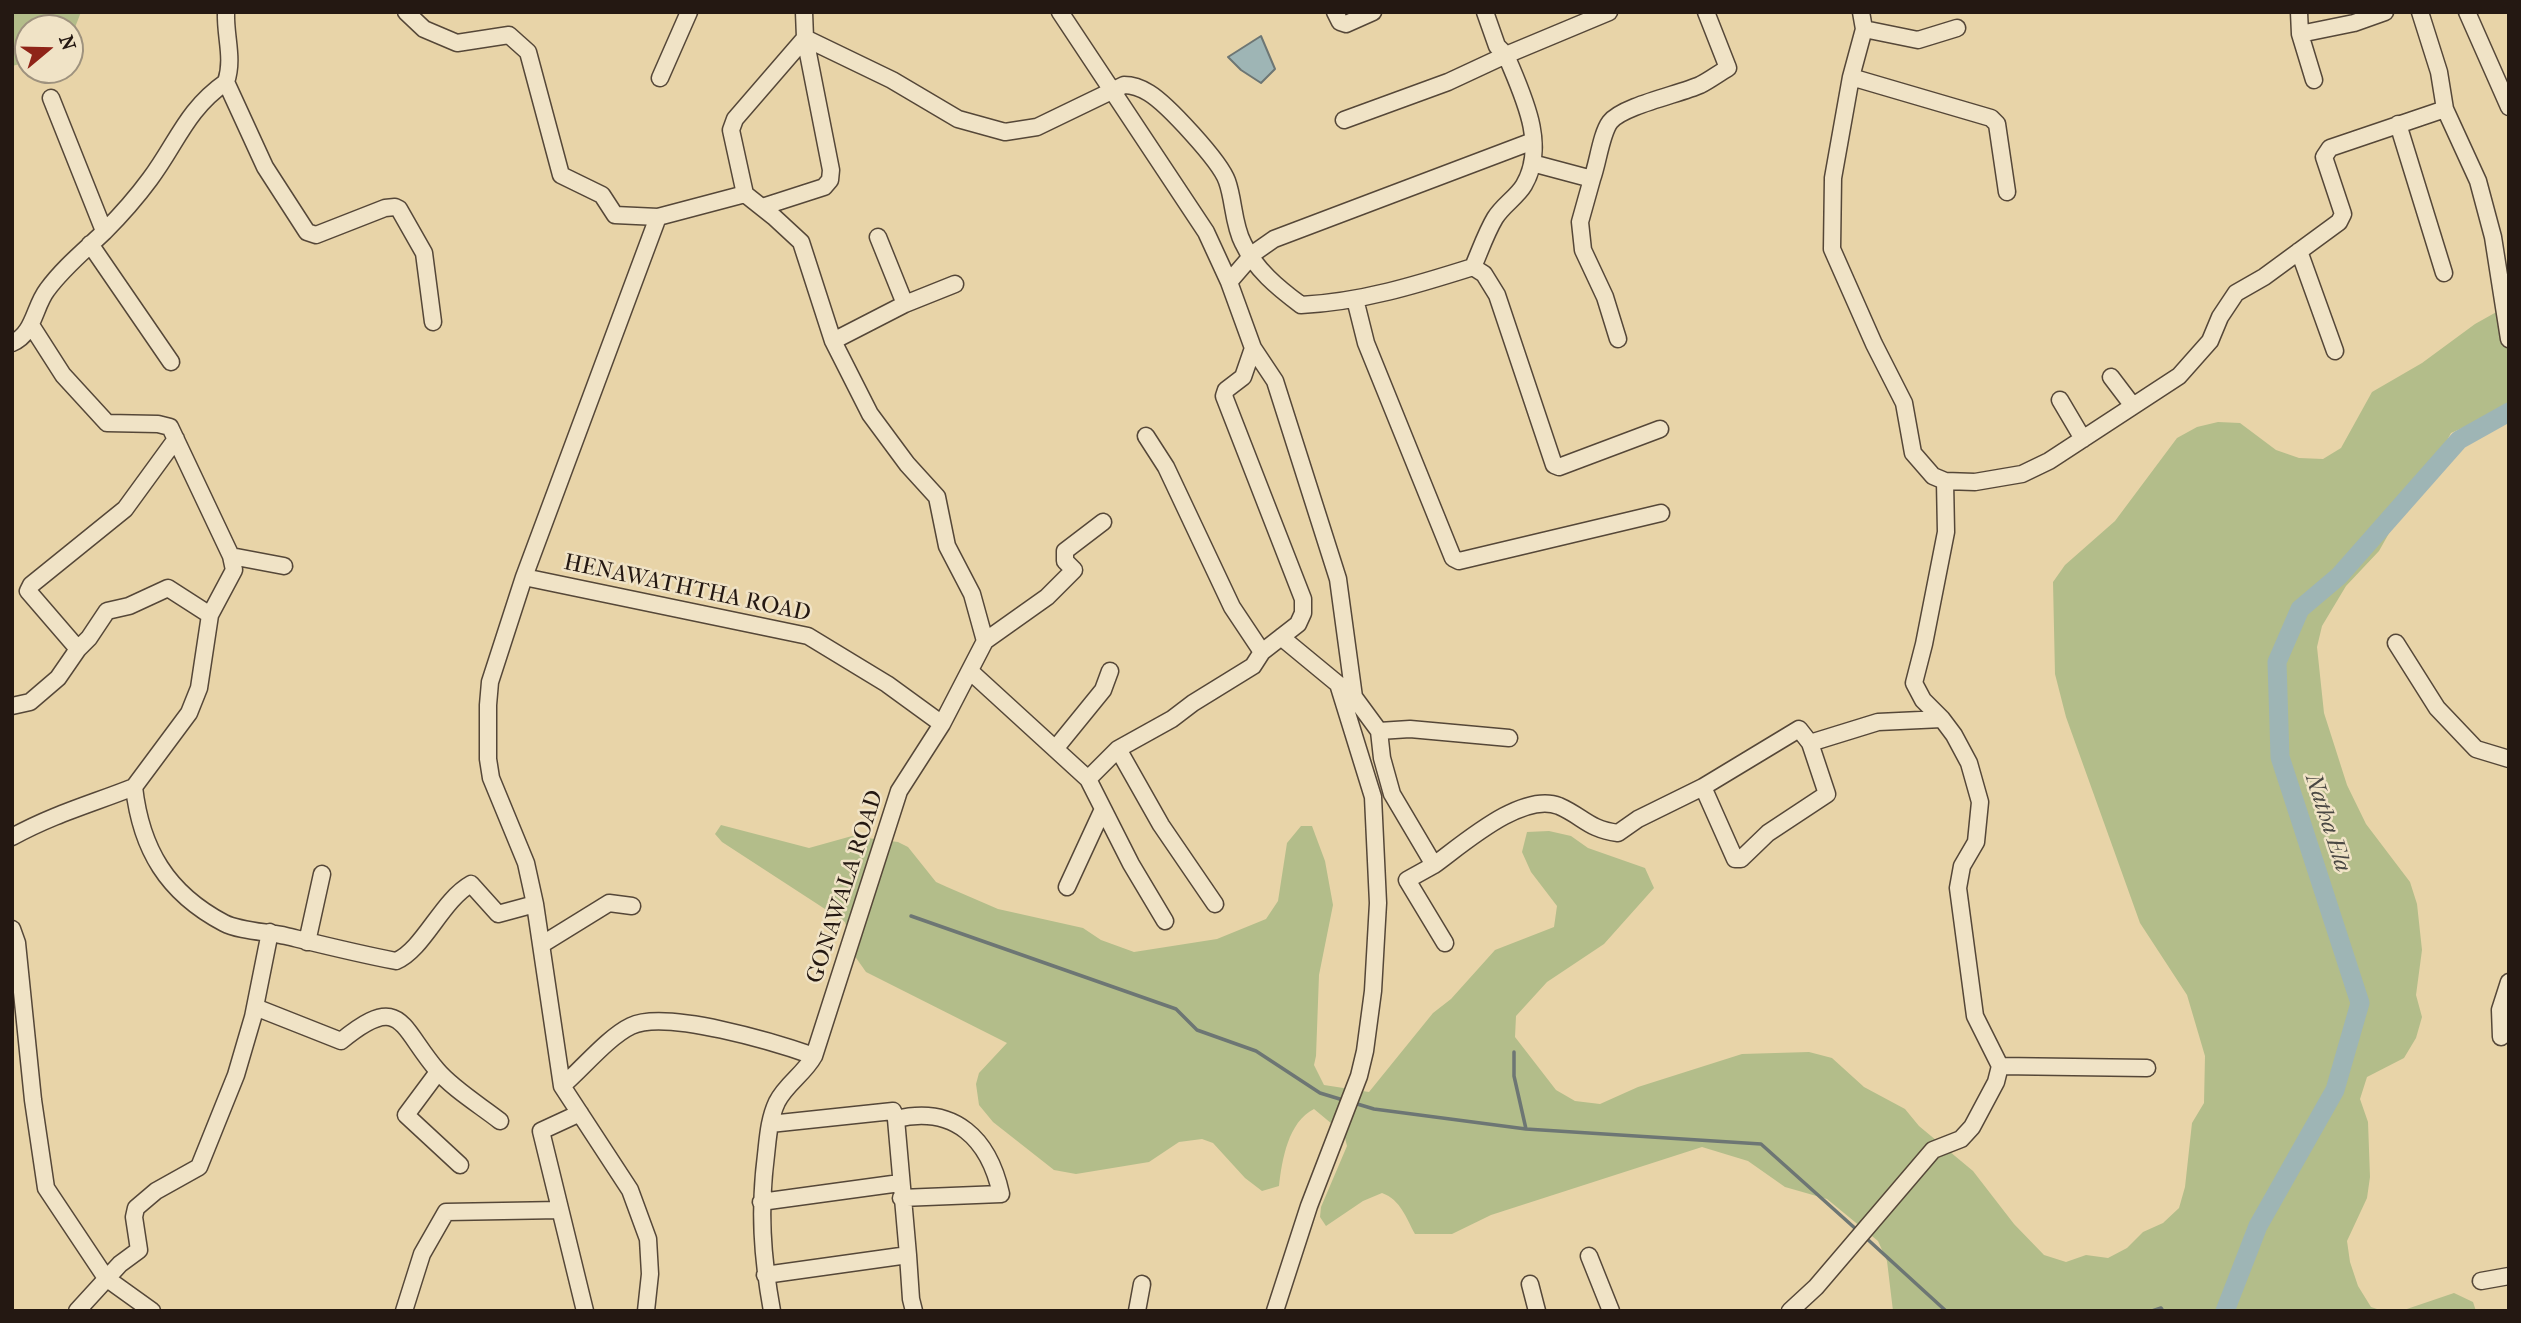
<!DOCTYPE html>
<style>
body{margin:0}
#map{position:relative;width:2521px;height:1323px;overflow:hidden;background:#e8d4a8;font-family:"IM FELL French Canon",serif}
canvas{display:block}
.frame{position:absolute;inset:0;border:14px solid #241812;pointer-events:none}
.north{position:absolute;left:14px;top:14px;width:70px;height:70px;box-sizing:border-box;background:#f0e3c6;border:2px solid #9e927e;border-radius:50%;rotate:71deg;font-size:19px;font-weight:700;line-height:28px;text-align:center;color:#241812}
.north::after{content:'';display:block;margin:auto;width:24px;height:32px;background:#8f2418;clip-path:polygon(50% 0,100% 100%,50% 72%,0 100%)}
</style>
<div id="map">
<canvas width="2521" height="1323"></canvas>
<div class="frame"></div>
<div class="north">N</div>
</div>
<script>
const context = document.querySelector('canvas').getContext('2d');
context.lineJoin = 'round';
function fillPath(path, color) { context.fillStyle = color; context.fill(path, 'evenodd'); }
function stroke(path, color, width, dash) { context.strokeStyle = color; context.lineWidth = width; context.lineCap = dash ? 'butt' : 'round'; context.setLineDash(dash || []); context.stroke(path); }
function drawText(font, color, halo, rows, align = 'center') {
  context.font = font + ' "IM FELL French Canon",serif'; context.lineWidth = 5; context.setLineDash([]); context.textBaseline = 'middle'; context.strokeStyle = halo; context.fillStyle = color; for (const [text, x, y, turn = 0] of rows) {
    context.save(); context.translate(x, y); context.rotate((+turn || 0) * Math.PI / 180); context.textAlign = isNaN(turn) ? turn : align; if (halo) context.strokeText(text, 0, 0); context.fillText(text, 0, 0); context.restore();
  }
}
fillPath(new Path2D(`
 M 12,12 L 81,12 L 74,30 L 70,35 L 70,28 L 28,28 L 28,62 L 12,66 Z
 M 2509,305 L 2509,407 L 2451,433 L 2440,453 L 2424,471 L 2379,551 L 2346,586 L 2322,626 L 2317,647 L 2324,713 L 2347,785 L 2366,824 L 2410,882 L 2417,904 L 2422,950 L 2416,995 L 2422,1017 L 2416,1038 L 2404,1058 L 2367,1077 L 2360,1099 L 2368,1122 L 2370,1177 L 2367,1198 L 2347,1241 L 2350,1262 L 2358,1286 L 2371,1307 L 2383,1311 L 1893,1311 L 1887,1261 L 1878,1241 L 1827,1199 L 1785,1187 L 1748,1161 L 1702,1147 L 1491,1215 L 1452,1234 L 1415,1234 C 1406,1218 1401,1200 1382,1193 L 1363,1201 L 1326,1226 L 1320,1217 L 1321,1207 L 1347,1146 L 1344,1134 L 1314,1109 C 1288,1122 1282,1160 1279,1186 L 1262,1191 L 1245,1178 L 1213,1143 L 1202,1139 L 1179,1142 L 1149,1162 L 1076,1174 L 1054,1170 L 993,1122 L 979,1105 L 976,1084 L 979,1073 L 1007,1043 L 866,972 L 854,955 L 845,922 L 722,842 L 715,834 L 721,825 L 809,848 L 852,836 L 898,842 L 908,847 L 936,882 L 947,887 L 998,909 L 1083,928 L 1101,940 L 1134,952 L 1217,939 L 1266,919 L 1278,901 L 1287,843 L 1301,826 L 1312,826 L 1325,861 L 1333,905 L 1319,975 L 1316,1056 L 1314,1065 L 1324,1085 L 1369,1092 L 1433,1013 L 1451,999 L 1495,950 L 1554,927 L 1557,906 L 1531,872 L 1522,852 L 1527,832 L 1549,831 L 1571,836 L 1588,848 L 1645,868 L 1654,888 L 1604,944 L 1547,982 L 1516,1016 L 1515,1037 L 1556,1090 L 1575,1101 L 1600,1104 L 1638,1087 L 1742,1054 L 1809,1052 L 1832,1058 L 1864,1087 L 1905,1109 L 1919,1126 L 1973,1171 L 2014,1224 L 2044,1255 L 2066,1262 L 2086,1255 L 2108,1258 L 2127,1248 L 2143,1232 L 2163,1223 L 2179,1208 L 2185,1187 L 2192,1123 L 2204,1103 L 2205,1056 L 2187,995 L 2140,923 L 2066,717 L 2055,674 L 2053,582 L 2065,565 L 2115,521 L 2177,438 L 2197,427 L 2218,422 L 2240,423 L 2276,450 L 2299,458 L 2323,459 L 2341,448 L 2372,392 L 2422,363 L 2475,324 Z
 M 2454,1293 L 2473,1302 L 2476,1311 L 2401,1311 Z`), '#b3bd8a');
const water = new Path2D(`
 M 1261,36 L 1275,69 L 1261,83 L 1241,70 L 1228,57 Z`);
fillPath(water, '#9eb5b5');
stroke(water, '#6d7674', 2);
stroke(new Path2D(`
 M 911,916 L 1176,1009 L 1197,1030 L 1256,1051 L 1320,1093 L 1343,1100
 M 1514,1052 L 1514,1076 L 1526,1129
 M 1354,1103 L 1374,1109 L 1526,1129 L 1761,1144 L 1857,1230
 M 1865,1237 L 1946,1311
 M 2152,1311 L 2161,1308 L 2163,1311`), '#6d7674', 3.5);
stroke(new Path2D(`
 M 2225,1311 L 2258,1226 L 2335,1090 L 2360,1003 L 2280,757 L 2277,662 L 2300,609 L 2339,576 L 2459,440 L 2509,412`), '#9eb5b5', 19);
const minor = new Path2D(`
 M 406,12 L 424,29 L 457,43 L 509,35 L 528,52 L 561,175 L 602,195 L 615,215 L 658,217 L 745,194 L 774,217 L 801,242 L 833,341 L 870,414 L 907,464 L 937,497 L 947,546 L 972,594 L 985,641 L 942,724 L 899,791 L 814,1056 C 804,1074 786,1084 777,1102 C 769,1119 768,1137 766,1155 C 759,1210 762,1256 772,1311
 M 1060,12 L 1206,232 L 1229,282 L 1253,348 L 1275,381 L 1338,579 L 1354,697 L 1379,731 L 1382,758 L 1392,794 L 1434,865 C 1462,845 1522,791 1559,806 C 1584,817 1588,829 1618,833 L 1638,819 L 1703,787 L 1799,729 L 1810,743 L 1878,722 L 1942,719
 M 1335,12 L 1340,22 L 1346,24 L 1373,12
 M 1485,12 L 1497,46 L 1506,55 L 1609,12
 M 1861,12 L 1864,29 L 1851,77 L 1833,178 L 1832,249 L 1874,344 L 1904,403 L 1913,453 L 1933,476 L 1945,481 L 1975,482 L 2022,474 L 2049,461 L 2179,376 L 2210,341 L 2220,317 L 2236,293 L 2264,277 L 2339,222 L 2343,214 L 2324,157 L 2330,148 L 2445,109
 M 2299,12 L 2300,34 L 2314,80
 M 2420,12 L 2439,72 L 2445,109 L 2478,181 L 2493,237 L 2509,339
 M 2467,12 L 2509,107
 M 1864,29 L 1918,40 L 1957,28
 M 2300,34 L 2354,23 L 2385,12
 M 1851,77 L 1991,118 L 1997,124 L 2007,192
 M 660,78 L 689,12
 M 226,82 L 265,167 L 307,232 L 316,235 L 385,208 L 395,207 L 399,209 L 424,253 L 433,322
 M 51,98 L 104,231
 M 2398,124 L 2444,273
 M 1532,163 L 1592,179 L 1580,222 L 1583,250 L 1605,297 L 1618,339
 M 1592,179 C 1598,163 1601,134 1610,122 C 1622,106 1680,94 1700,85 C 1710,80 1719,73 1728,68 L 1706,12
 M 745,194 L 731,130 L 735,119 L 805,38 L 892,80 L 958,119 L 1005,132 L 1037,127 L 1124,85 C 1133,85 1141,88 1149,93 C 1167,104 1220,161 1227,181 C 1234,200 1233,224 1243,243 C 1255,269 1278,288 1301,305 C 1361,302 1416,285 1473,267 C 1480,251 1486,233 1495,218 C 1503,205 1517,197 1524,185 C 1548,144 1522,94 1506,55 L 1448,82 L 1344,120
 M 762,207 L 824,187 L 830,180 L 831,170 L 805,38 L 804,12
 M 90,244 L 171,362
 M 2299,251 L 2335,351
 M 1473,267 L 1484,274 L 1497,295 L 1554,465 L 1559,467 L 1660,429
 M 1229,282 L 1254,253 L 1274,239 L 1533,141
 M 1355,299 L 1366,343 L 1453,558 L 1459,561 L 1661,513
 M 905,304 L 955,284
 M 31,325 L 63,375 L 107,423 L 158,424 L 170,427 L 231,556 L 234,570 L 210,615 L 199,688 L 189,713 L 134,787 C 141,849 167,893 224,923 C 239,931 269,932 286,936 C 323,945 359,954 396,961 C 423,950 442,900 471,884 L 498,914 L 535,904
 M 833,341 L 905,304 L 878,237
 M 12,343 C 34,334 34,307 47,290 C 63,268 84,251 104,232 C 120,216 136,198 150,179 C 177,143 186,110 226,82 C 234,58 225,37 226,12
 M 2111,377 L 2133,406
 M 2060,400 L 2083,439
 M 1146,436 L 1166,467 L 1232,607 L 1262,652
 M 231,556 L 284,566
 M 524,577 L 808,636 L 887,684 L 942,724
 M 1281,637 L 1344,689
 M 985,641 L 1047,597 L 1074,570 L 1065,561 L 1065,551 L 1103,522
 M 2396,643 L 2437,708 L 2476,749 L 2509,759
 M 78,649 L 89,638 L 107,611 L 129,606 L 168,588 L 210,615
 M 971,672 L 1088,779 L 1118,749 L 1172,719 L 1193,703 L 1253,666 L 1262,652 L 1298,624 L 1303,613 L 1303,599 L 1224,396 L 1226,390 L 1243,377 L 1253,348
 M 12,706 L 30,702 L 58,678 L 78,649 L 28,591 L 31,585 L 125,509 L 176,439
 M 1379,731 L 1410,729 L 1509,738
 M 1055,749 L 1103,690 L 1110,671
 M 1118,749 L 1161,825 L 1215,904
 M 1088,779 L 1131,864 L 1165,921
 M 1703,787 L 1735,859 L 1741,859 L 1768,833 L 1827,794 L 1810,743
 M 12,837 C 54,814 91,804 134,787
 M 1434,865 L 1407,880 L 1445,943
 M 1067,887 L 1103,809
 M 12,929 L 17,943 L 33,1100 L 46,1188 L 106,1278 L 152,1311
 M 307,942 L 322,874
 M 541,945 L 609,903 L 632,906
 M 255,1007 L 341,1041 C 402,991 400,1027 437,1070 C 453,1089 481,1106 500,1121
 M 2501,1037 L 2500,1010 L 2509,982
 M 2000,1066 L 2147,1068
 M 438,1072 L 406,1115 L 460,1165
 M 562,1086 C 582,1069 608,1037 631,1026 C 666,1009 777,1043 814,1056
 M 580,1113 L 541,1131 L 585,1311
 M 896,1119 C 955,1105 989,1139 1001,1194 L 901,1198
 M 761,1202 L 900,1183
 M 908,1255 L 911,1299 L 914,1311
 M 1589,1256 L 1611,1311
 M 765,1275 L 908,1255 L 896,1119 L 893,1111 L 770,1124
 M 2481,1281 L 2509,1276
 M 1530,1284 L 1537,1311
 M 77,1311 L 120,1264 L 139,1250 L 134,1217 L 136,1208 L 156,1191 L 199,1167 L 236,1075 L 253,1017 L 270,932
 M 404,1311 L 422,1254 L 446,1212 L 560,1210
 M 646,1311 L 650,1274 L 648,1239 L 630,1190 L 562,1086 L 535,904 L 526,863 L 491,778 L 488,759 L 488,705 L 490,682 L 524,577 L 658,217
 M 1137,1311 L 1142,1284
 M 1275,1311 L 1309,1206 L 1359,1076 L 1365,1051 L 1373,991 L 1378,903 L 1373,797 L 1338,684
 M 1790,1311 L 1816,1287 L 1933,1150 L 1961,1139 L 1972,1127 L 1996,1082 L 2000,1066 L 1975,1016 L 1958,888 L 1962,866 L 1976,842 L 1980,802 L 1969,763 L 1954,735 L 1942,719 L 1923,700 L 1914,683 L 1924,644 L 1946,532 L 1945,481`);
stroke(minor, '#554738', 19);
stroke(minor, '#f0e3c6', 16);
drawText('23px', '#241812', '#f0e3c6', [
 ["HENAWATHTHA ROAD",687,589,12],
 ["GONAWALA ROAD",846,887,-72]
]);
drawText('italic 24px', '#494743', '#f0e3c6', [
 ["Natha Ela",2327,823,72]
]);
</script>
